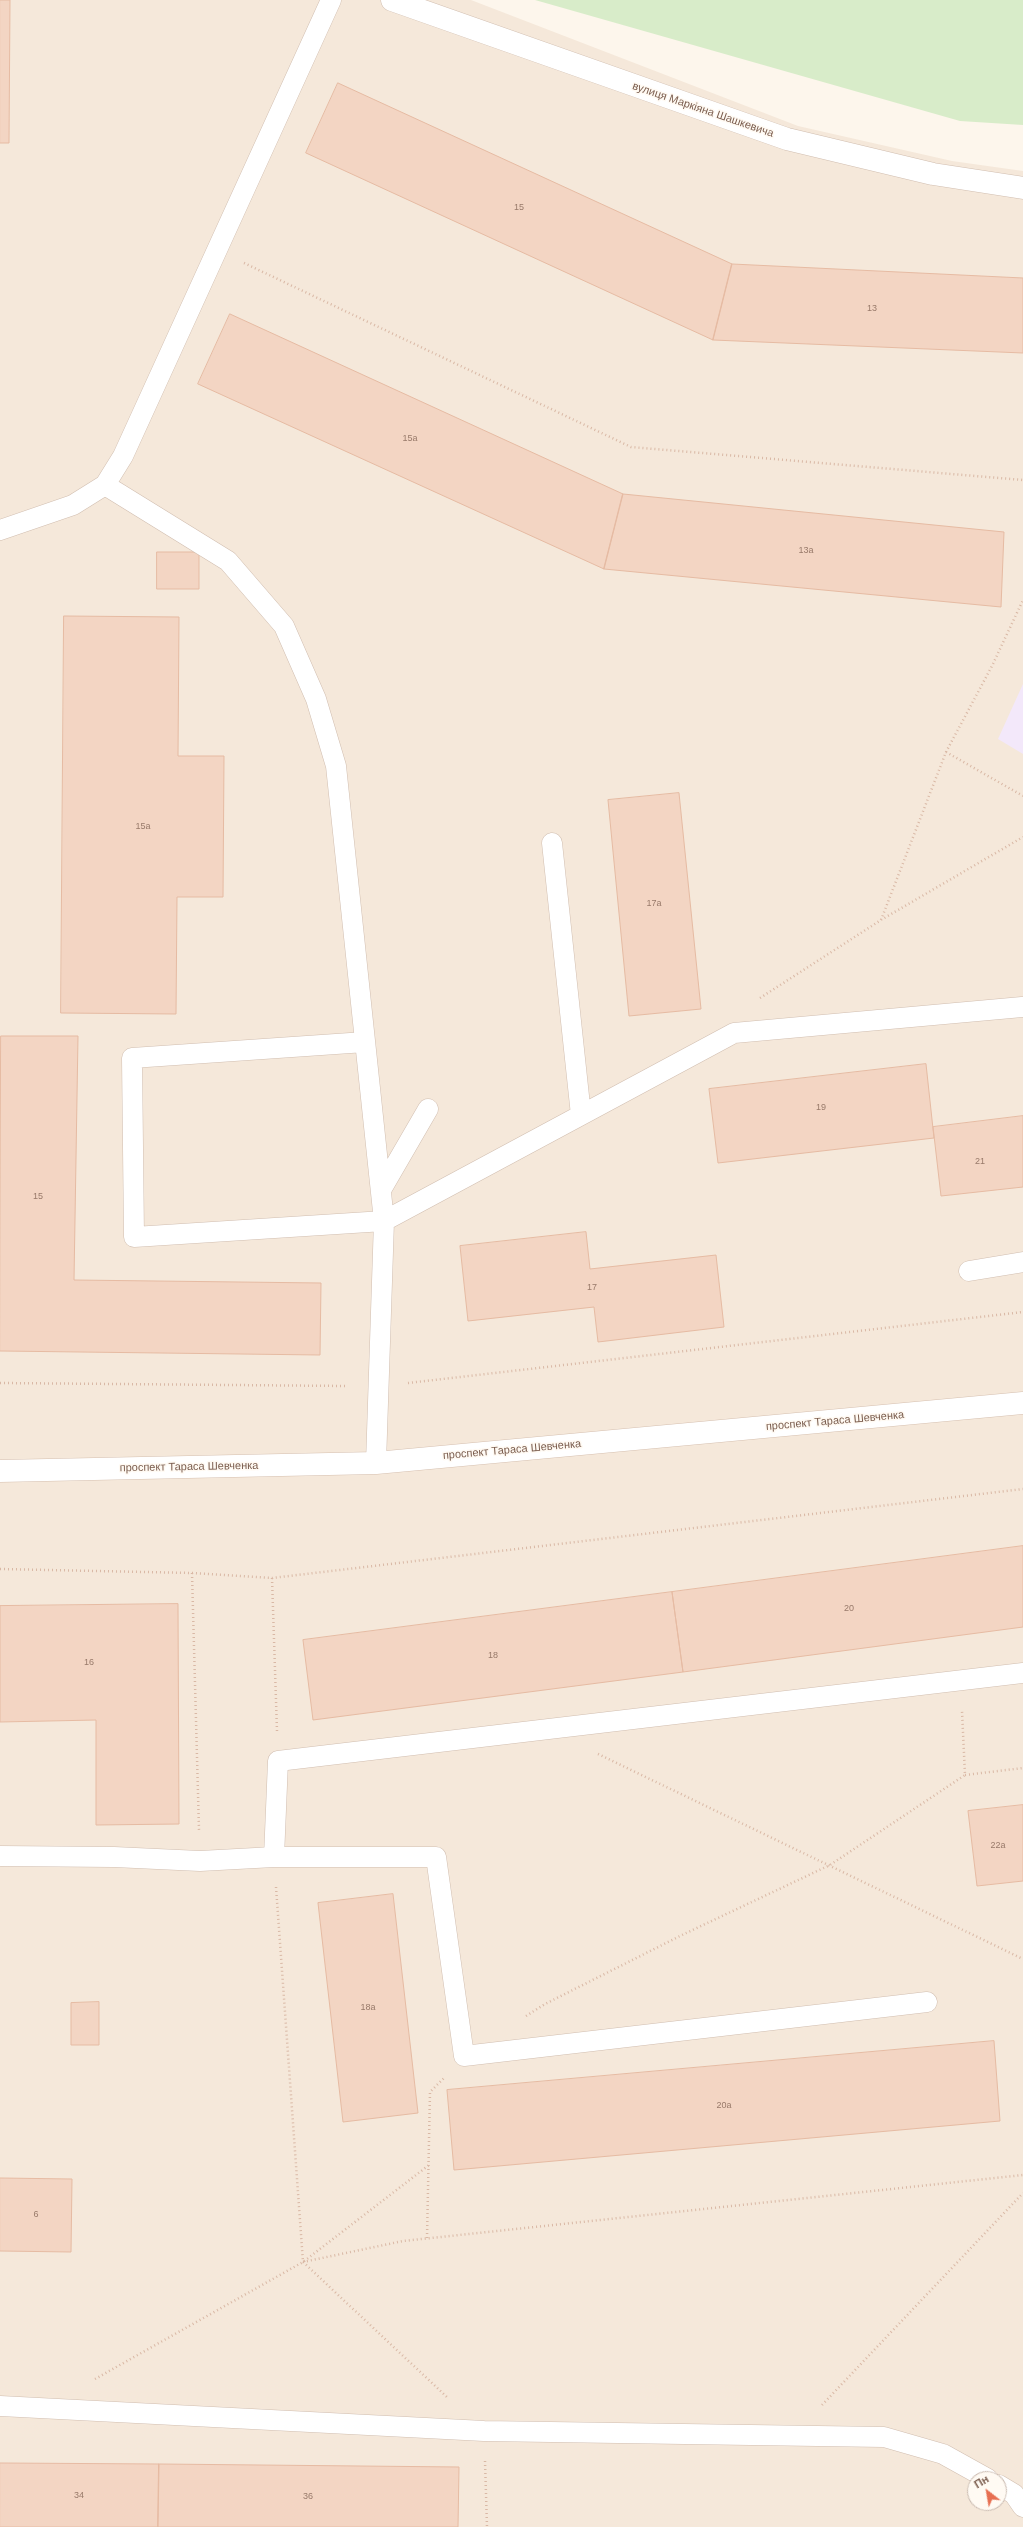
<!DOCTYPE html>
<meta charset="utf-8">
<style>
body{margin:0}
#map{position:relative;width:1023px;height:2527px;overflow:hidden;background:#fdf6ec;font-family:Arial,sans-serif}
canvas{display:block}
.north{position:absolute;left:967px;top:2471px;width:40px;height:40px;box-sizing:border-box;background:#fffaf3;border:1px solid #cabbb1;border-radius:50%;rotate:329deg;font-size:11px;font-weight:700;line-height:16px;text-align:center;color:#7a5c4d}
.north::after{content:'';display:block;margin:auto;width:14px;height:18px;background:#e76f51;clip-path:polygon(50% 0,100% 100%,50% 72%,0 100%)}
</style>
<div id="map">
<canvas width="1023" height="2527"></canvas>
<div class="north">Пн</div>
</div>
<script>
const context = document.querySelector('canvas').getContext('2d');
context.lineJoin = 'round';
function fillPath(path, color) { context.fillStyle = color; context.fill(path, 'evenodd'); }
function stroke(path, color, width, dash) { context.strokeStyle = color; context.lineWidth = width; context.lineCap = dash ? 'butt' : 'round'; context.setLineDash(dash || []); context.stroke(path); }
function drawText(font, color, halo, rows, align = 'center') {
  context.font = font + ' Arial,sans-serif'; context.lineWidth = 3; context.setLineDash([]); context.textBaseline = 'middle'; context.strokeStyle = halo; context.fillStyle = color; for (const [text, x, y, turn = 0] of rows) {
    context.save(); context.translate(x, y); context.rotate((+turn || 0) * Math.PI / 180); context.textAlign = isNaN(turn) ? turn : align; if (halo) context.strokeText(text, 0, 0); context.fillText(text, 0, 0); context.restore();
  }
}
fillPath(new Path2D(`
 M 0,0 L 471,0 L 798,126 L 952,161 L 1023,171 L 1023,2527 L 0,2527 ZM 975,2479 L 999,2479 L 999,2503 L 975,2503 Z`), '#f5e8da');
fillPath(new Path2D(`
 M 1023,684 L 1023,754 L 998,739 Z`), '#f3e8fa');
fillPath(new Path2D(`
 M 535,0 L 1023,0 L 1023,125 L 960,121 Z`), '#d8ecc9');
const building = new Path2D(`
 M 0,0 L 10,0 L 9,143 L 0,143 Z
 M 338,83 L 732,264 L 713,340 L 306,153 Z
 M 732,264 L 1023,278 L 1023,353 L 713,340 Z
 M 230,314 L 623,494 L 604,569 L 198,384 Z
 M 623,494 L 1004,532 L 1001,607 L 604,569 Z
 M 157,552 L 199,552 L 199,589 L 157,589 Z
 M 64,616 L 179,617 L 178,756 L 224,756 L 223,897 L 177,897 L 176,1014 L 61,1013 Z
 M 679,793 L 701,1009 L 629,1016 L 608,800 Z
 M 1,1036 L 78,1036 L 74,1280 L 321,1283 L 320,1355 L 0,1351 Z
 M 926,1064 L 934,1138 L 718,1163 L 709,1089 Z
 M 1023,1116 L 1023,1187 L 941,1196 L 933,1127 Z
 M 586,1232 L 590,1269 L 716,1255 L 724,1327 L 598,1342 L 594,1307 L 468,1321 L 460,1246 Z
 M 1023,1546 L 1023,1627 L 683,1672 L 672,1592 Z
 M 672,1592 L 683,1672 L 313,1720 L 303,1640 Z
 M 178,1604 L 179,1824 L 96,1825 L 96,1720 L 0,1722 L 0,1606 Z
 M 1023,1805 L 1023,1881 L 977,1886 L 968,1811 Z
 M 393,1894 L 418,2113 L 343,2122 L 318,1903 Z
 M 99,2002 L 99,2045 L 71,2045 L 71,2003 Z
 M 994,2041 L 1000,2121 L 454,2170 L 447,2090 Z
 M 0,2178 L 72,2179 L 71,2252 L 0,2251 Z
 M 0,2463 L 159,2464 L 158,2527 L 0,2527 Z
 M 159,2464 L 459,2467 L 458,2527 L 158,2527 Z`);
fillPath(building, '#f3d5c3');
stroke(building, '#e6bba3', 1);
const lane = new Path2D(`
 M 105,485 L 228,561 L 284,626 L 316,699 L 336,766 L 384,1221 L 376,1463
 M 0,530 L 73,505 L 105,485 L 123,456 L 331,0
 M 552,843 L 581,1115
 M 365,1042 L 132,1058 L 134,1237 L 384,1221 L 734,1033 L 1022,1007
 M 381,1190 L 428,1109
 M 969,1271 L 1023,1262
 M 0,1856 L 114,1857 L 200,1861 L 274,1857 L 278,1761 L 1023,1673
 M 274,1857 L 436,1857 L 464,2056 L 927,2002
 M 0,2406 L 484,2431 L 884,2437 L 943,2454 L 988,2479
 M 999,2485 L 1014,2494 L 1023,2507`);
const street = new Path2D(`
 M 392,0 L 787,139 L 933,174 L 1023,188`);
const secondary = new Path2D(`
 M 0,1471 L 376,1463 L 1023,1403`);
stroke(lane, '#d1beb0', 21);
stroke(street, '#d1beb0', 23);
stroke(secondary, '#d6c0b0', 23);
stroke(new Path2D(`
 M 244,263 L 631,447 L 1023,480
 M 946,752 L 1023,796
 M 881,920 L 946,752 L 992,666 L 1023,600
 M 760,998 L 881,920 L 1023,837
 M 0,1383 L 347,1386
 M 408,1383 L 1023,1312
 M 0,1569 L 192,1573 L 272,1578 L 1023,1489
 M 192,1573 L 199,1830
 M 272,1578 L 277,1731
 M 598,1754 L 1023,1959
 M 965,1775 L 1023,1768
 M 276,1887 L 303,2262 L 448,2398
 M 526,2016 L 545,2004 L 682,1935 L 830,1865 L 965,1775 L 962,1711
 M 427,2238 L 430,2092 L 444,2078
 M 303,2262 L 403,2241 L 1023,2175
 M 95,2379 L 303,2262 L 429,2165
 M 822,2405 L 1023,2193
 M 485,2461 L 487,2527`), '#d9b8a5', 2.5, [1, 3]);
stroke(lane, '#fff', 20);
stroke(street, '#fff', 22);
stroke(secondary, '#fff', 22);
drawText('9px', '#987a6a', null, [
 ["15",519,208],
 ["13",872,309],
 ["15а",410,439],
 ["13а",806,551],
 ["15а",143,827],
 ["17а",654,904],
 ["19",821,1108],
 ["21",980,1162],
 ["15",38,1197],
 ["17",592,1288],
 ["20",849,1609],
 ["18",493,1656],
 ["16",89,1663],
 ["22а",998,1846],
 ["18а",368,2008],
 ["20а",724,2106],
 ["6",36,2215],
 ["34",79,2496],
 ["36",308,2497]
]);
drawText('11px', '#7a5c4d', '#fffaf3', [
 ["вулиця Маркіяна Шашкевича",703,110,19],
 ["проспект Тараса Шевченка",835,1421,-5],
 ["проспект Тараса Шевченка",512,1450,-5],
 ["проспект Тараса Шевченка",189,1467,-1]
]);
</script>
